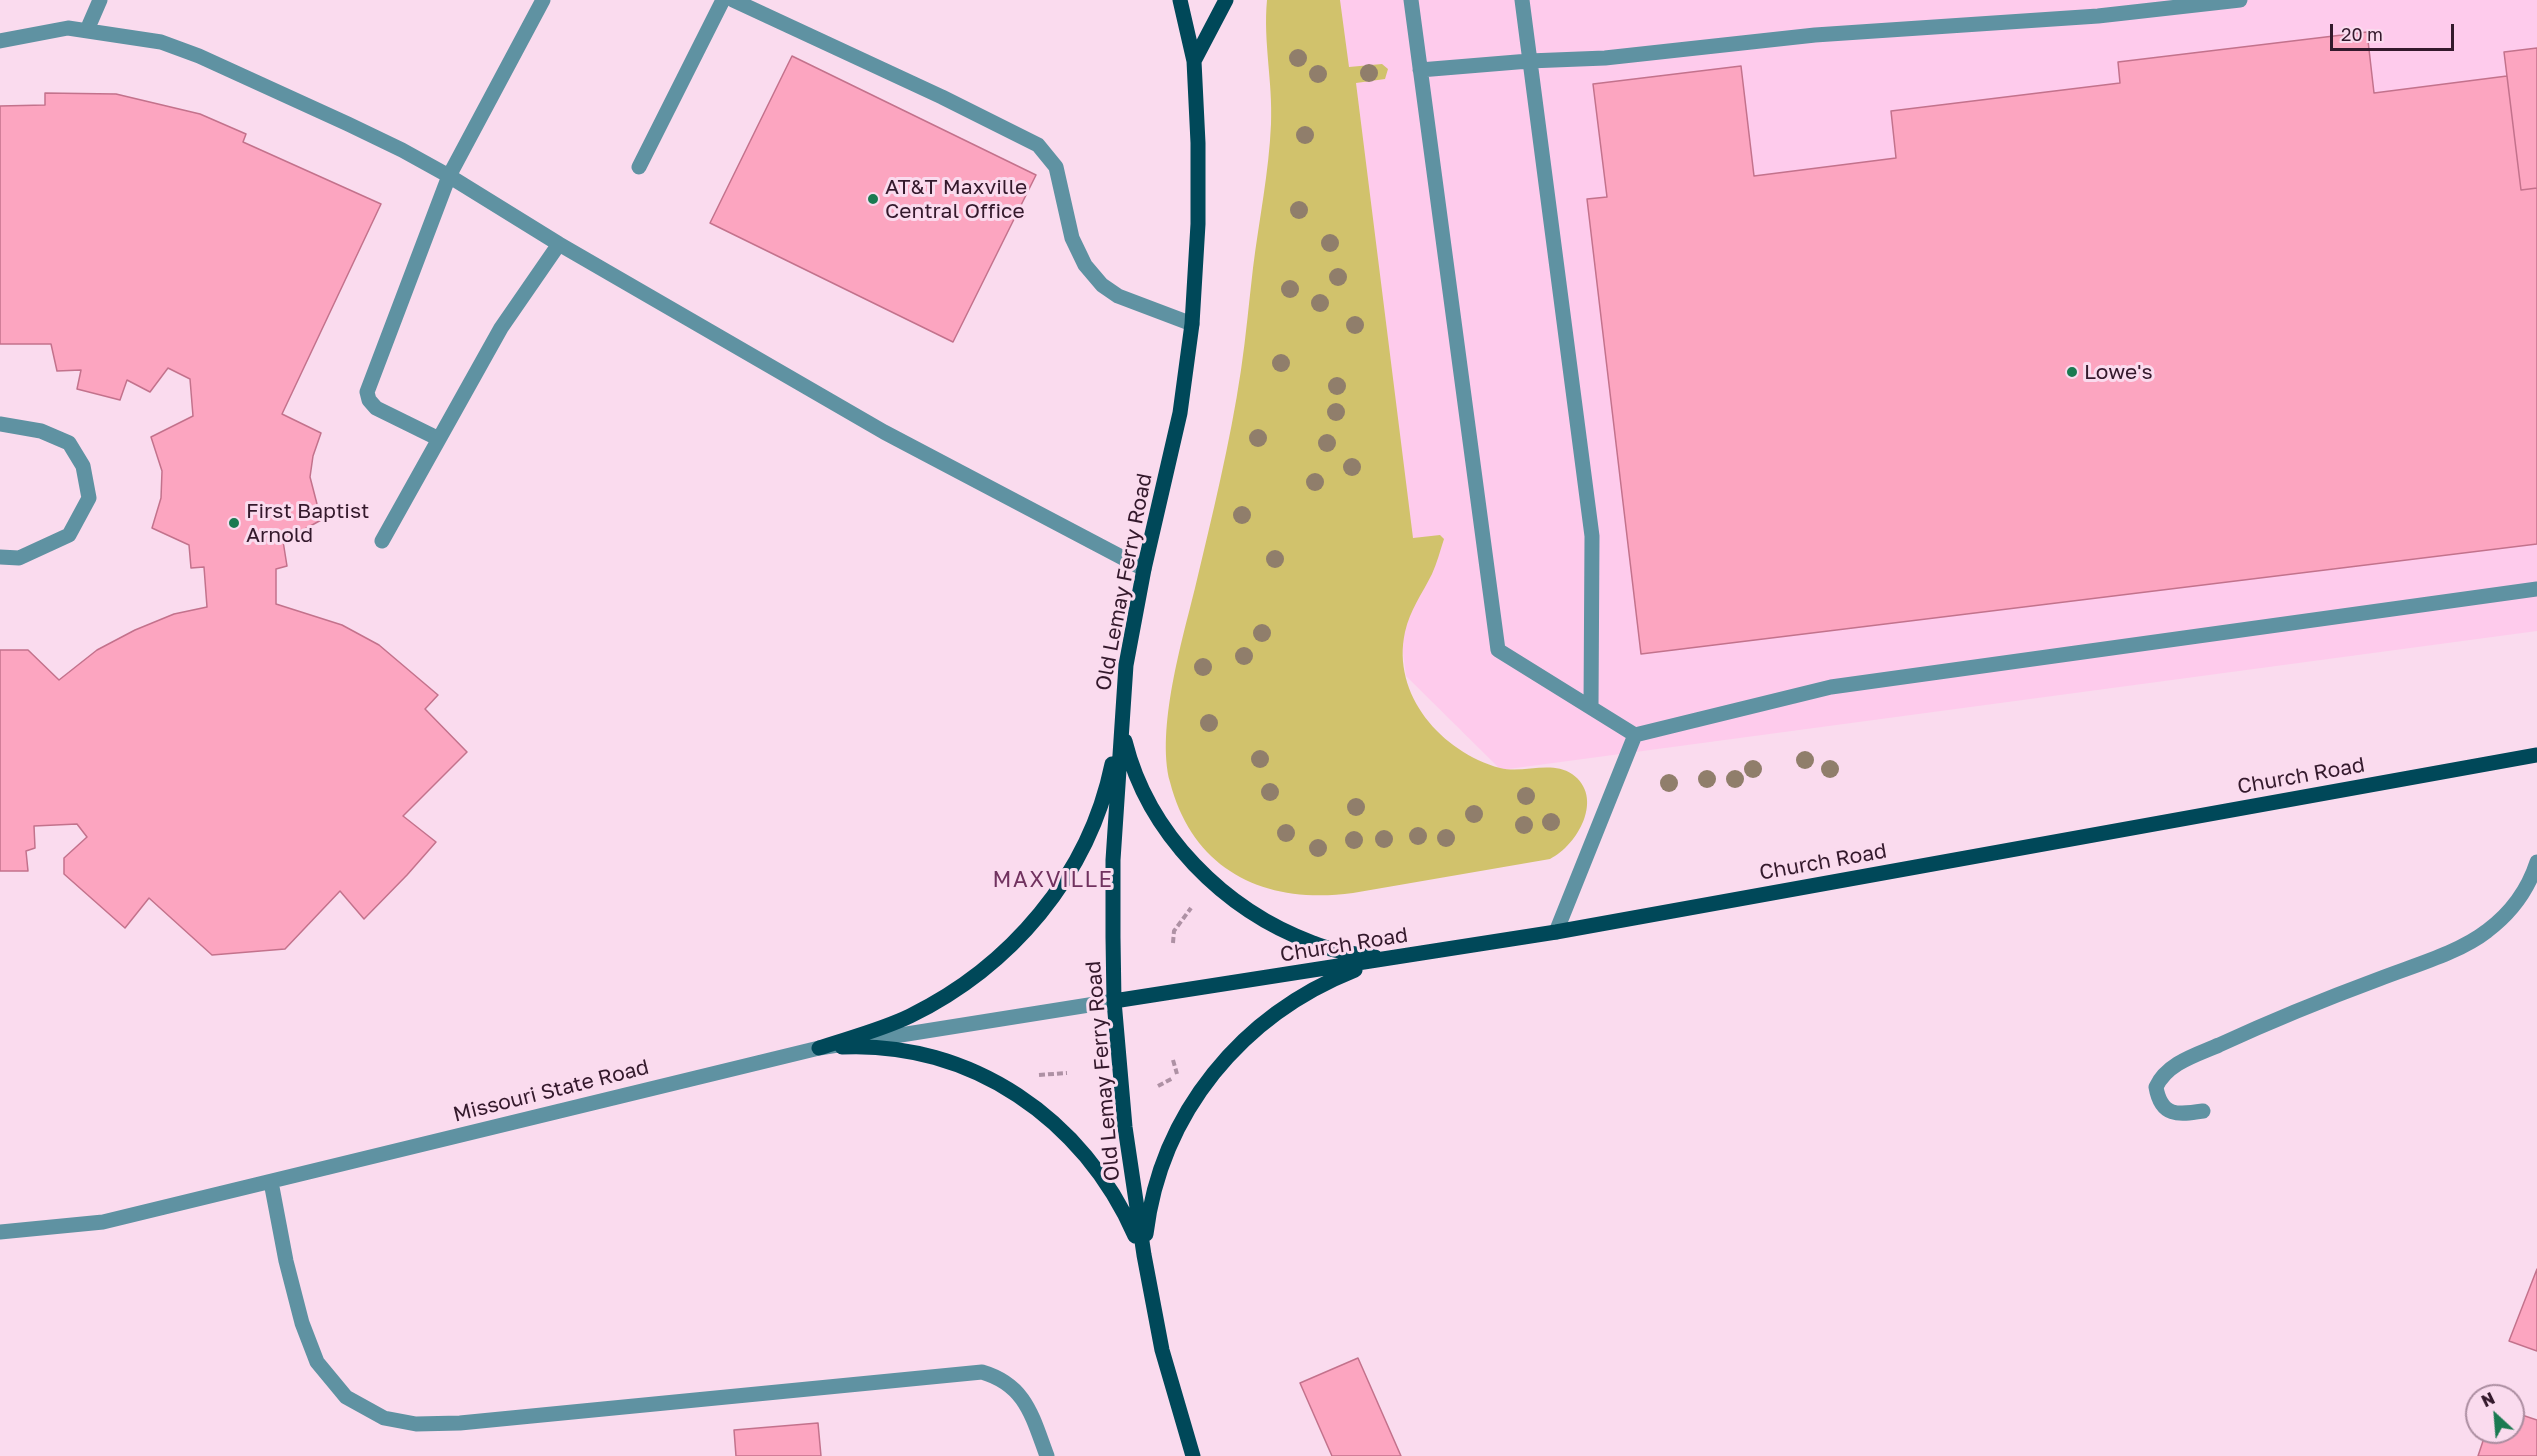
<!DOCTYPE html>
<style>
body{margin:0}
#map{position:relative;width:2537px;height:1456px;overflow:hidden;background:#fadbee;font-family:"Golos Text",sans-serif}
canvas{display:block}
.north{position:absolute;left:2465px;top:1384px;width:60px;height:60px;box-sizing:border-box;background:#fadbee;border:2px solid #ab8da0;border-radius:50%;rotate:334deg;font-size:16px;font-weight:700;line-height:24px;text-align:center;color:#34192c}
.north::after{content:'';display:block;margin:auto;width:21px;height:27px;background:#1a7a51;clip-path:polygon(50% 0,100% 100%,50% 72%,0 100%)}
.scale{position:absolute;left:2330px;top:24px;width:124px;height:27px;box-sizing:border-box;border:3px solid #34192c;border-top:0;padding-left:8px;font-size:18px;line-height:21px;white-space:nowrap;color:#34192c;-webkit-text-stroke:4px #fadbee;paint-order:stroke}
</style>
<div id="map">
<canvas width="2537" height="1456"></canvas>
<div class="north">N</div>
<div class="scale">20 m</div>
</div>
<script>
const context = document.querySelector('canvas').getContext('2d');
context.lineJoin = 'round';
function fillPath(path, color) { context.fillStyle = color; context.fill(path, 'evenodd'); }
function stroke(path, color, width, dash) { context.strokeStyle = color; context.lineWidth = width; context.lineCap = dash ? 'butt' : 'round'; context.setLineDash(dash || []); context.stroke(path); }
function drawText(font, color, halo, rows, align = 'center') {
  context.font = font + ' "Golos Text",sans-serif'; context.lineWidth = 6; context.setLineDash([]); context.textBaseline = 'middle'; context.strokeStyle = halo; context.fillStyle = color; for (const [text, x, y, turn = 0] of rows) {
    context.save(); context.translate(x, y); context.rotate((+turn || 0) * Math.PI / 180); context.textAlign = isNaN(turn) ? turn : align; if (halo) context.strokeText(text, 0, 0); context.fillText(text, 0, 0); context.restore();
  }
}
fillPath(new Path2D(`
 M 1318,0 L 2537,0 L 2537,631 L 1501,770 L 1406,676 Z`), '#fecbec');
fillPath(new Path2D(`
 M 1267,0 L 1340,0 L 1349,67 L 1382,64 L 1388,69 L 1385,79 L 1356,83 L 1413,538 L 1440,535 L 1444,539 C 1440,551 1437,563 1432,574 C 1422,594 1410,610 1405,632 C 1391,695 1442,752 1500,768 C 1523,774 1551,760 1572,774 C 1605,797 1578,845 1550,859 L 1353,893 C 1265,905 1193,871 1170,782 C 1156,729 1182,641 1195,588 C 1212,516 1230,444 1241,370 C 1246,336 1249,302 1253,268 C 1259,220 1269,172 1271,124 C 1273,82 1263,42 1267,0 Z`), '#d1c26c');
const building = new Path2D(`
 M 2367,32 L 2374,93 L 2507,76 L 2521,190 L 2537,188 L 2537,544 L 1641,654 L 1587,199 L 1607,197 L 1593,84 L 1741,66 L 1754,176 L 1896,158 L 1891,111 L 2120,83 L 2118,62 Z
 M 2537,48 L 2537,188 L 2521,190 L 2504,52 Z
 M 792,56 L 1036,175 L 953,342 L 710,223 Z
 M 45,93 L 116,94 L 200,114 L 246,134 L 243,142 L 381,204 L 282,414 L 321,433 L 313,456 L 310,477 L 317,504 L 323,519 L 283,541 L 287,566 L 276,569 L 276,604 L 342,625 L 379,645 L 438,695 L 425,709 L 467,752 L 403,816 L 436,842 L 407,875 L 364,919 L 340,891 L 285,949 L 212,955 L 149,898 L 125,928 L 64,874 L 64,858 L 87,837 L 77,824 L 34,826 L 35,848 L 26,851 L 28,871 L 0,871 L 0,650 L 28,650 L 59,680 L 97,650 L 135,630 L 174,614 L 207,607 L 204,567 L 191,568 L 189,545 L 152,528 L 161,498 L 162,471 L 151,437 L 193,416 L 190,379 L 168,368 L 150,392 L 127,380 L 120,400 L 77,389 L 81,370 L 57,371 L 51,344 L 0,344 L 0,106 L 45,105 Z
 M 2537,1269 L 2537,1351 L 2509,1341 Z
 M 1358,1358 L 1401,1456 L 1332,1456 L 1300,1383 Z
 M 2513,1412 L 2537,1420 L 2537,1456 L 2478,1456 L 2486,1432 L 2513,1432 Z
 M 818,1423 L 821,1456 L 736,1456 L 734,1430 Z`);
fillPath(building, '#fca5c0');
stroke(building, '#c3728c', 1.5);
stroke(new Path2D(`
 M 1173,943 L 1174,931 L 1191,908
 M 1173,1060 L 1177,1074
 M 1039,1075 L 1067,1073
 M 1158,1086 L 1173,1078`), '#ae91a4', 4, [6, 3]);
stroke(new Path2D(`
 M 733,0 L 942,97 L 1038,145 L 1056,167 L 1072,238 L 1085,265 L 1102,285 L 1118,296 L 1192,324
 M 1411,0 L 1498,650 L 1635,735 L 1831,687 L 2537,589
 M 1522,0 L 1592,536 L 1591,707
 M 87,30 L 100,0
 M 0,41 L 68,28 L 161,42 L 199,56 L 348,124 L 402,150 L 449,176 L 559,244 L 884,432 L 1144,569
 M 1420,70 L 1529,61 L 1605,58 L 1815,35 L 2098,16 L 2240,0
 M 639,167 L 723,0
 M 0,424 L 41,431 L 69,443 L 83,466 L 89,498 L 69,535 L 19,558 L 0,557
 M 439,439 L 376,408 L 369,400 L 367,392 L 449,176 L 543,0
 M 382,541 L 501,328 L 559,244
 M 1556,932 L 1635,735
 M 2203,1111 C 2178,1115 2161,1117 2156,1087 C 2167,1063 2196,1055 2219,1045 C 2271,1021 2325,999 2379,979 C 2412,966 2459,953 2487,931 C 2511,913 2528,890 2537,862
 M 271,1182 L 286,1261 L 302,1323 L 317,1362 L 346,1397 L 384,1418 L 416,1424 L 460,1423 L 982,1372 C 1026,1385 1032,1416 1047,1456
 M 0,1232 L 103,1222 L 819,1048 L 1114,1001`), '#5f92a2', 15);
stroke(new Path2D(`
 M 1180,0 L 1194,61 L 1198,143 L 1198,224 L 1192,324 L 1180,413 L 1144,569 L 1126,665 L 1113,860 L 1113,937 L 1114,1001 L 1125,1127 L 1144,1255 L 1162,1350 L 1193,1456
 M 1194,61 L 1226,0
 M 1125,741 C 1148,834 1224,910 1313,943 C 1332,951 1354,954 1375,957
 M 1114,1001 L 1556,932 L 2537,755
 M 842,1047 C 971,1041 1084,1119 1135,1236
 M 819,1048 C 849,1038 881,1030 910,1016 C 1010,967 1089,876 1112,764
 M 1146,1234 C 1161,1112 1242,1015 1355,970`), '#004859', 15);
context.fillStyle = '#907e6b';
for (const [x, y] of [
 [1298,58],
 [1369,73],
 [1318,74],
 [1305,135],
 [1299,210],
 [1330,243],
 [1338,277],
 [1290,289],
 [1320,303],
 [1355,325],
 [1281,363],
 [1337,386],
 [1336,412],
 [1258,438],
 [1327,443],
 [1352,467],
 [1315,482],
 [1242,515],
 [1275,559],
 [1262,633],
 [1244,656],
 [1203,667],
 [1209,723],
 [1260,759],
 [1805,760],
 [1753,769],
 [1830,769],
 [1707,779],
 [1735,779],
 [1669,783],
 [1270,792],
 [1526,796],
 [1356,807],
 [1474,814],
 [1551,822],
 [1524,825],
 [1286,833],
 [1418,836],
 [1446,838],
 [1384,839],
 [1354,840],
 [1318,848]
]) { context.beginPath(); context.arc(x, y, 9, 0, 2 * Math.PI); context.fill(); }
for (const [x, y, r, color] of [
 [873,199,6,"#1a7a51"],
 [2072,372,6,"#1a7a51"],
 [234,523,6,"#1a7a51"]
]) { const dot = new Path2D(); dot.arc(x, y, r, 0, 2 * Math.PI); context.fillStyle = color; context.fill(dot); stroke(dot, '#fadbee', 2); }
drawText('21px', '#34192c', '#fadbee', [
 ["AT&T Maxville",885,187],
 ["Central Office",885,211],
 ["Lowe's",2084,372],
 ["First Baptist",246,511],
 ["Arnold",246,535]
], 'left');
drawText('21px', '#34192c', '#fadbee', [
 ["Old Lemay Ferry Road",1124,582,-79],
 ["Church Road",2301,776,-10],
 ["Church Road",1823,862,-10],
 ["Church Road",1344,945,-9],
 ["Old Lemay Ferry Road",1103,1071,-95],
 ["Missouri State Road",551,1091,-14]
]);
context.letterSpacing = '1.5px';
drawText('22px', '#71325f', '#fadbee', [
 ["MAXVILLE",1053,880]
]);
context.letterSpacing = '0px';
</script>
